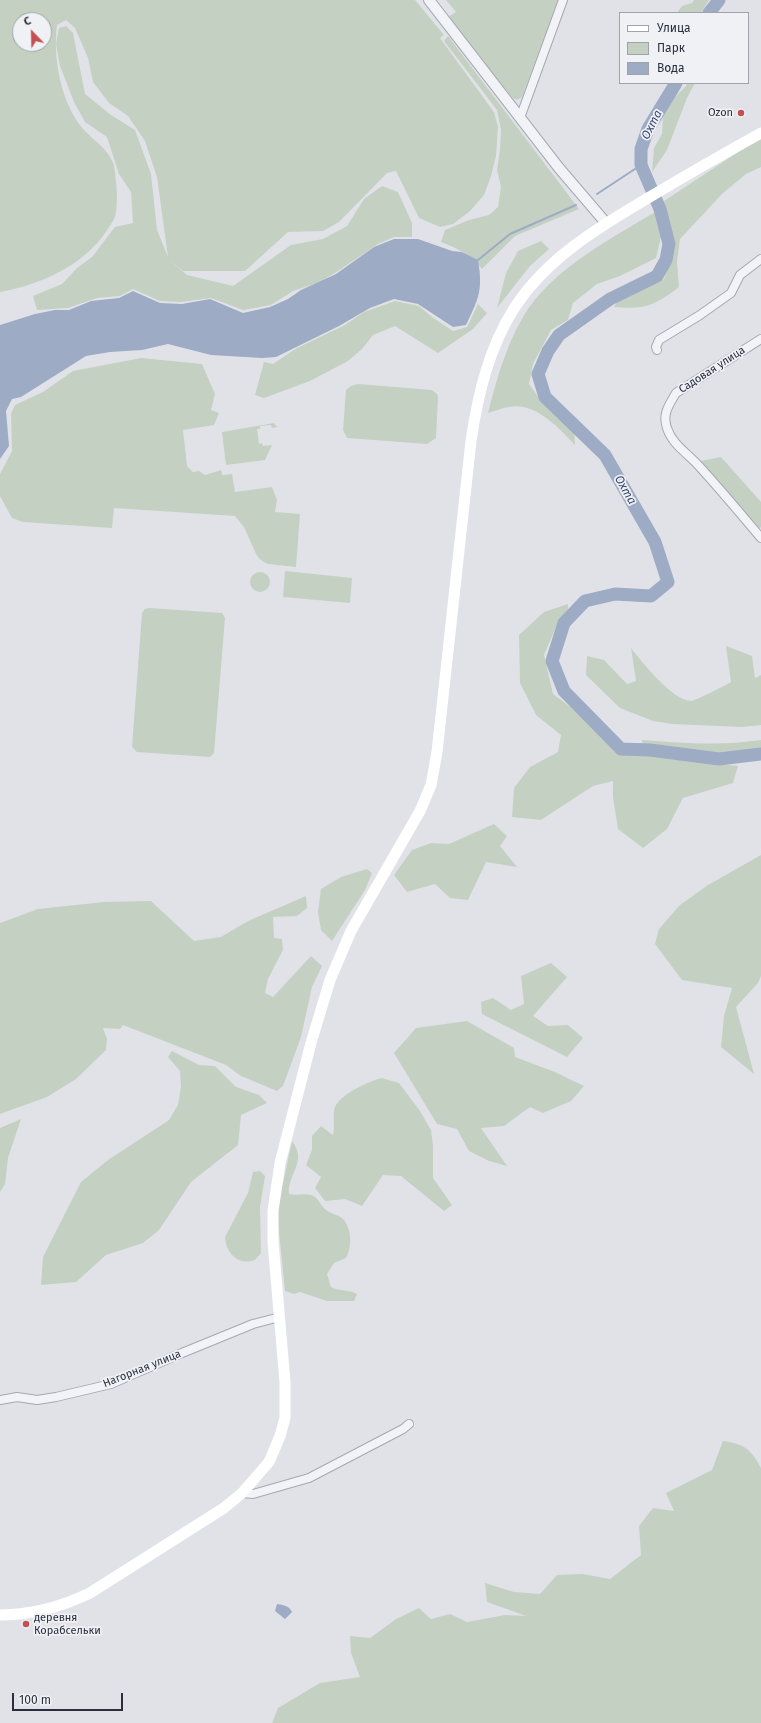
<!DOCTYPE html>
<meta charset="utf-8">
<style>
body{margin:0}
#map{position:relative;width:761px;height:1723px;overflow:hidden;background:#e0e2e8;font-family:"Fira Sans",sans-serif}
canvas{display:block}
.legend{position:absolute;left:619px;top:12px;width:130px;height:72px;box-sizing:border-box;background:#eff1f5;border:1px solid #a0a3ac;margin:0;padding:5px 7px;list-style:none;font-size:12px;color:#2a2e3e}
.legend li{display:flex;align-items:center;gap:8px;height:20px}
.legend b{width:20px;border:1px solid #a0a3ac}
.north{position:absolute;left:12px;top:12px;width:40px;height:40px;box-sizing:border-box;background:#eff1f5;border:1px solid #a0a3ac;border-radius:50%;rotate:337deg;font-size:11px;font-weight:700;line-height:16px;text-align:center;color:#2a2e3e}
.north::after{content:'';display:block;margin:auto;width:14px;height:18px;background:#c25051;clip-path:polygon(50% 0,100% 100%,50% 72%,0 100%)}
.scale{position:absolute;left:12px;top:1693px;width:111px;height:18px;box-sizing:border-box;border:2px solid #2a2e3e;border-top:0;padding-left:5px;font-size:12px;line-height:14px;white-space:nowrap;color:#2a2e3e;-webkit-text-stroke:3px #eff1f5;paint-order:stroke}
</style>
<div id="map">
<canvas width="761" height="1723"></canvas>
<ul class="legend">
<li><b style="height:5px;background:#fff"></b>Улица</li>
<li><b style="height:11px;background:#c4d1c2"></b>Парк</li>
<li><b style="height:11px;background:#9eabc5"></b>Вода</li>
</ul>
<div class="north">С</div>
<div class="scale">100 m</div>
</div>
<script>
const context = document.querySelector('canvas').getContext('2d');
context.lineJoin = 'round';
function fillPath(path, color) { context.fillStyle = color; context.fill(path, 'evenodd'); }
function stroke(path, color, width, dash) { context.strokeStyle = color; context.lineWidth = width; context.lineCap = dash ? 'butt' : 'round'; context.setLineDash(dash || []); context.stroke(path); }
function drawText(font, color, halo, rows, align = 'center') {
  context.font = font + ' "Fira Sans",sans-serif'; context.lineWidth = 3.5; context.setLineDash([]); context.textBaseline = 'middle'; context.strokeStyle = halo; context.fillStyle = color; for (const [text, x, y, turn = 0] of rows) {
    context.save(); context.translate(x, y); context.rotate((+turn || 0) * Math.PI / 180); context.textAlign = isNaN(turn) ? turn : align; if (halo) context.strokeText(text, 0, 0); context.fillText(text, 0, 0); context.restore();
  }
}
fillPath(new Path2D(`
 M 0,0 L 415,0 L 444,35 L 440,38 L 494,112 L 498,127 L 496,156 L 491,176 L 484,195 L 470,211 L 453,224 L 440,227 L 419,218 L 396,171 L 387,173 L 339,222 L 323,231 L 288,232 L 245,271 L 183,271 L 168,259 L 187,275 L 233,286 L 291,245 L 323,239 L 347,226 L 364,199 L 382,186 L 398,192 L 412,223 L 412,237 L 394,237 L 378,244 L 335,273 L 317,283 L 293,291 L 271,305 L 243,310 L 211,298 L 181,302 L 160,301 L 133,289 L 120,296 L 97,298 L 68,308 L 37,310 L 33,296 L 62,284 L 77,268 L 92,257 L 115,227 L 133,223 L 131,192 L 119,174 L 107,137 L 85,122 L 74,102 L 60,66 L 56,44 L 59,28 L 66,26 L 73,33 L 85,94 L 111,115 L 135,130 L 151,174 L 157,230 L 168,257 L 157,177 L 145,141 L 128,116 L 109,103 L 93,82 L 88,58 L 75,28 L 66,20 L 57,25 C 53,57 60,97 79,124 C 89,138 108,147 114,165 C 115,170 115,176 116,181 C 117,193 118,204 115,217 C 113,221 110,226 107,230 C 85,265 40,285 0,292 ZM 20,20 L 44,20 L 44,44 L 20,44 Z
 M 446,0 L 559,0 L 522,97 L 517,100 L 513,98 L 462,39 L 464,37 L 448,17 L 456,12 Z
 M 694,0 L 709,0 L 701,13 L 677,13 L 682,6 L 692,3 Z
 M 448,36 L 579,209 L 515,236 L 482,269 C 471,254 458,249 441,242 L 445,230 L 469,220 L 489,215 L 498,207 L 501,187 L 497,170 L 500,149 L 501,130 L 497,110 L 444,41 Z
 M 687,83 L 695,83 L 687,98 L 667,150 L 652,172 L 654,148 L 662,134 L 663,116 L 673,99 L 686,86 Z
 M 761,137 L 761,167 L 746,174 L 723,193 L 680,239 L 677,262 L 679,287 C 656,305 644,310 614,307 L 618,299 L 664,279 L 675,249 L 664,201 Z
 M 655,212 L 661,237 L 656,258 L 620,276 L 597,284 L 573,303 L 568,320 L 551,330 L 533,364 L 529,384 L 542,402 L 554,408 L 574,429 L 575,445 C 559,428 535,402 509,407 C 502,408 495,411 488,413 C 497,378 508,339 528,309 C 559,265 611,239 655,212 Z
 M 541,241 L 549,249 L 530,266 L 497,308 L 506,273 L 518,251 Z
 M 395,301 L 419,306 L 432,317 L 453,331 L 467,327 L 478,304 L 487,313 L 473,329 L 438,353 L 395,326 L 373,335 L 362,349 L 348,361 L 310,381 L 264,398 L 255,395 L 264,362 L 273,364 L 297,348 L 345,325 L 364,312 Z
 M 141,358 L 202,364 L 215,394 L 211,410 L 219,413 L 214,425 L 183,430 L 187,466 L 193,472 L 199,471 L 205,475 L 221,470 L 222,475 L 232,474 L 235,492 L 272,487 L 277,500 L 275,512 L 300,514 L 296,567 L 268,564 L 262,561 L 257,556 L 244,527 L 235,516 L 114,508 L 112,528 L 23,522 L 12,518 L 0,496 L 0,474 L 12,451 L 11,414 L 15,405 L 43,392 L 73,371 Z
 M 358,384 L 432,390 L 437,394 L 438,397 L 436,438 L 427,444 L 347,438 L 343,430 L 346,390 L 351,386 Z
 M 274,423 L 277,427 L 272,428 L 271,425 L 260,426 L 260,429 L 257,429 L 259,444 L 262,443 L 263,446 L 272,445 L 265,460 L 226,465 L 222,432 Z
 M 721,457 L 761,502 L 761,527 L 758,530 L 701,461 Z
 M 285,571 L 352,578 L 350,603 L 283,597 Z
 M250 582a10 10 0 1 1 20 0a10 10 0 1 1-20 0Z
 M 568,604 L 568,611 L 559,620 L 544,655 L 553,694 L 584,717 L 617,752 L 738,766 L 733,783 L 683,798 L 667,829 L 643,848 L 618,829 L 613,797 L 613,781 L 593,786 L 541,820 L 512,817 L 514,788 L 530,767 L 558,752 L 561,735 L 536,715 L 520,683 L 519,635 L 544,612 Z
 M 149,608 L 222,613 L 225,618 L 214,753 L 210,757 L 137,752 L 132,747 L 142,613 L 145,609 Z
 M 726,646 L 752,656 L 755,678 L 761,675 L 761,725 L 742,727 L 672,724 L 653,721 L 620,708 L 586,675 L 587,656 L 604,660 L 627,684 L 636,681 L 631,648 C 642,662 673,701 691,701 C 697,700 724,686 731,682 Z
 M 642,740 C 682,743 722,746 761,740 L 761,748 L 719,755 L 643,746 Z
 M 494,824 L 507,836 L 500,846 L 517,867 L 486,862 L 468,900 L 450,898 L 435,884 L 407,892 L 394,875 L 412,850 L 431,843 L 449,844 Z
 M 761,855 L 761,976 L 758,983 L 736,1007 L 754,1074 L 721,1047 L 724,1016 L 732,988 L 682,980 L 655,944 L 659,929 L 680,905 L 708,885 Z
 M 367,869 L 372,873 L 365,890 L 332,941 L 321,930 L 318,912 L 321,889 L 341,877 Z
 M 306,896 L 307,908 L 297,916 L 273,917 L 274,938 L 282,939 L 283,950 L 268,979 L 265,993 L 273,997 L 311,956 L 322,966 L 312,987 L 301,1037 L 283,1086 L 277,1091 L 241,1076 L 226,1065 L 123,1025 L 120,1029 L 103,1028 L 107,1039 L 106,1050 L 76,1079 L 47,1097 L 0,1114 L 0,923 L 38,909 L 104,902 L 151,901 L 194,941 L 221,937 L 248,921 Z
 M 551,963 L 567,977 L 533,1016 L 548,1026 L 568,1025 L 583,1038 L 567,1057 L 482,1014 L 481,1002 L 493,998 L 511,1010 L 524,1004 L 521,976 Z
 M 467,1021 L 514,1048 L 515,1057 L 555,1072 L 584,1086 L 571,1101 L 543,1113 L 530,1107 L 504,1126 L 481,1128 L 507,1166 L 489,1161 L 469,1151 L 457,1129 L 437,1124 L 394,1053 L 416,1028 Z
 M 172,1051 L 199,1065 L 215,1066 L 236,1087 L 259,1095 L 267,1103 L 241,1115 L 238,1145 L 191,1182 L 159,1230 L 143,1243 L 106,1255 L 76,1282 L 41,1285 L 43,1257 L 81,1182 L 108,1160 L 169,1120 L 178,1105 L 181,1086 L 180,1071 L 168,1057 Z
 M 382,1078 L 399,1083 L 420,1111 L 431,1130 L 433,1146 L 433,1178 L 452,1205 L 444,1211 L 401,1176 L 383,1175 L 362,1206 L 345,1199 L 325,1201 L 315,1188 L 321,1177 L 306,1165 L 312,1150 L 312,1136 L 321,1126 L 333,1135 C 335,1127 333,1118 334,1110 C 337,1095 369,1081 382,1078 Z
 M 21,1119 L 8,1158 L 5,1184 L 0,1192 L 0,1128 Z
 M 292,1141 C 308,1162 287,1174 289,1194 C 297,1196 304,1193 311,1195 C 318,1197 319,1203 324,1208 C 329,1214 338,1214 343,1219 C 352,1229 352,1247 346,1258 L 334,1263 L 327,1274 L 331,1287 C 340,1292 349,1289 357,1294 L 354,1301 L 327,1301 L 300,1292 L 294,1294 L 285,1291 L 277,1212 Z
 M 260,1171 L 265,1176 L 260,1207 L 261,1253 L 255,1260 C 239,1266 226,1254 225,1237 L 248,1193 L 253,1172 Z
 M 723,1441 C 744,1444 751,1449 761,1468 L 761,1723 L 272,1723 L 278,1708 L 320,1683 L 360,1677 L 351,1653 L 350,1636 L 370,1638 L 396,1619 L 419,1608 L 431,1619 L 450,1614 L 467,1622 L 505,1615 L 526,1616 L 487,1602 L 485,1583 L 514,1592 L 540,1594 L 557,1575 L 583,1574 L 610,1579 L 641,1555 L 639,1526 L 653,1508 L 674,1511 L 666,1493 L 712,1470 Z`), '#c4d1c2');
fillPath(new Path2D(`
 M 394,239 L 418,239 L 452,251 L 462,252 L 478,260 C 483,290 479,298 466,325 L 453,327 L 418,304 L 394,299 L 370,308 L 339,326 L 276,357 L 262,358 L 211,355 L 168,344 L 142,350 L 110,352 L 86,356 L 21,397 L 12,399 L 6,411 L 9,446 L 0,459 L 0,325 L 35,314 L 55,310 L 69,310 L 91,301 L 119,298 L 133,291 L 160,303 L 182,304 L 210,299 L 243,313 L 270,307 L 288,299 L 301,290 L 336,274 L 374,247 Z
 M 277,1604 C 284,1605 289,1606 292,1612 L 285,1619 L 275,1611 Z`), '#9eabc5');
stroke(new Path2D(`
 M 597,194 L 641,165
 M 478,260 L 510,234 L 576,205`), '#9eabc5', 2);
stroke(new Path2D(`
 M 709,13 L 719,0
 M 676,83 L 648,129 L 641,149 L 641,165 L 660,209 L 669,244 L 666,260 L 657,276 L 610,299 L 559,335 L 548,351 L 538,374 L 545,397 L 605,455 L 655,542 L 668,582 L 651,596 L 615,594 L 585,601 L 564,623 L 552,661 L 564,691 L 621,749 L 650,750 L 719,759 L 761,754`), '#9eabc5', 13);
const minor = new Path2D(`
 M 520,118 L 563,0
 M 761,339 L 676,393 C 669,405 662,414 667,428 C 672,444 687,453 698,465 C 720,489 740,513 761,538
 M 657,350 L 656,347 L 659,340 L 700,315 L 731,293 L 740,275 L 761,259
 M 0,1400 L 17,1397 L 37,1400 L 56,1397 L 111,1384 L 182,1353 L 253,1324 L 280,1317
 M 242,1493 L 253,1494 L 309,1478 L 403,1429 L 409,1424`);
const tertiary = new Path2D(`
 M 429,0 L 559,168 L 606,223`);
stroke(minor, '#a6a8b2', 10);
stroke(tertiary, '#a6a8b2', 12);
stroke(minor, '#f2f3f6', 8);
stroke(tertiary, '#f2f3f6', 10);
stroke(new Path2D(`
 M 0,1615 C 32,1615 61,1607 90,1593 L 224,1508 L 242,1493 L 269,1462 L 280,1436 L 285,1418 L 285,1382 L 273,1242 L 273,1211 L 280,1163 L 311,1043 L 330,980 L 351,931 L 420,811 L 431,785 L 437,752 L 471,441 C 478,394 489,347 515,307 C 547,258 599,227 648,198 C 685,176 723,154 761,133`), '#fff', 11);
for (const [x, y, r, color] of [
 [741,113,4,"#c25051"],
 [26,1624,4,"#c25051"]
]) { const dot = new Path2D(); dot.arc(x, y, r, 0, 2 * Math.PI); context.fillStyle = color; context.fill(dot); stroke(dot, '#eff1f5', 1.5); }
drawText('11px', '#2a2e3e', '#eff1f5', [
 ["Ozon",733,113],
 ["деревня",34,1618,"left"],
 ["Корабсельки",34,1631,"left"]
], 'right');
drawText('11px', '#2a2e3e', '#eff1f5', [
 ["Садовая улица",712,370,-33],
 ["Нагорная улица",142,1369,-22]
]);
drawText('italic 12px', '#38486e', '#eff1f5', [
 ["Охта",652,125,-63],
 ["Охта",625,490,60]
]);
</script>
